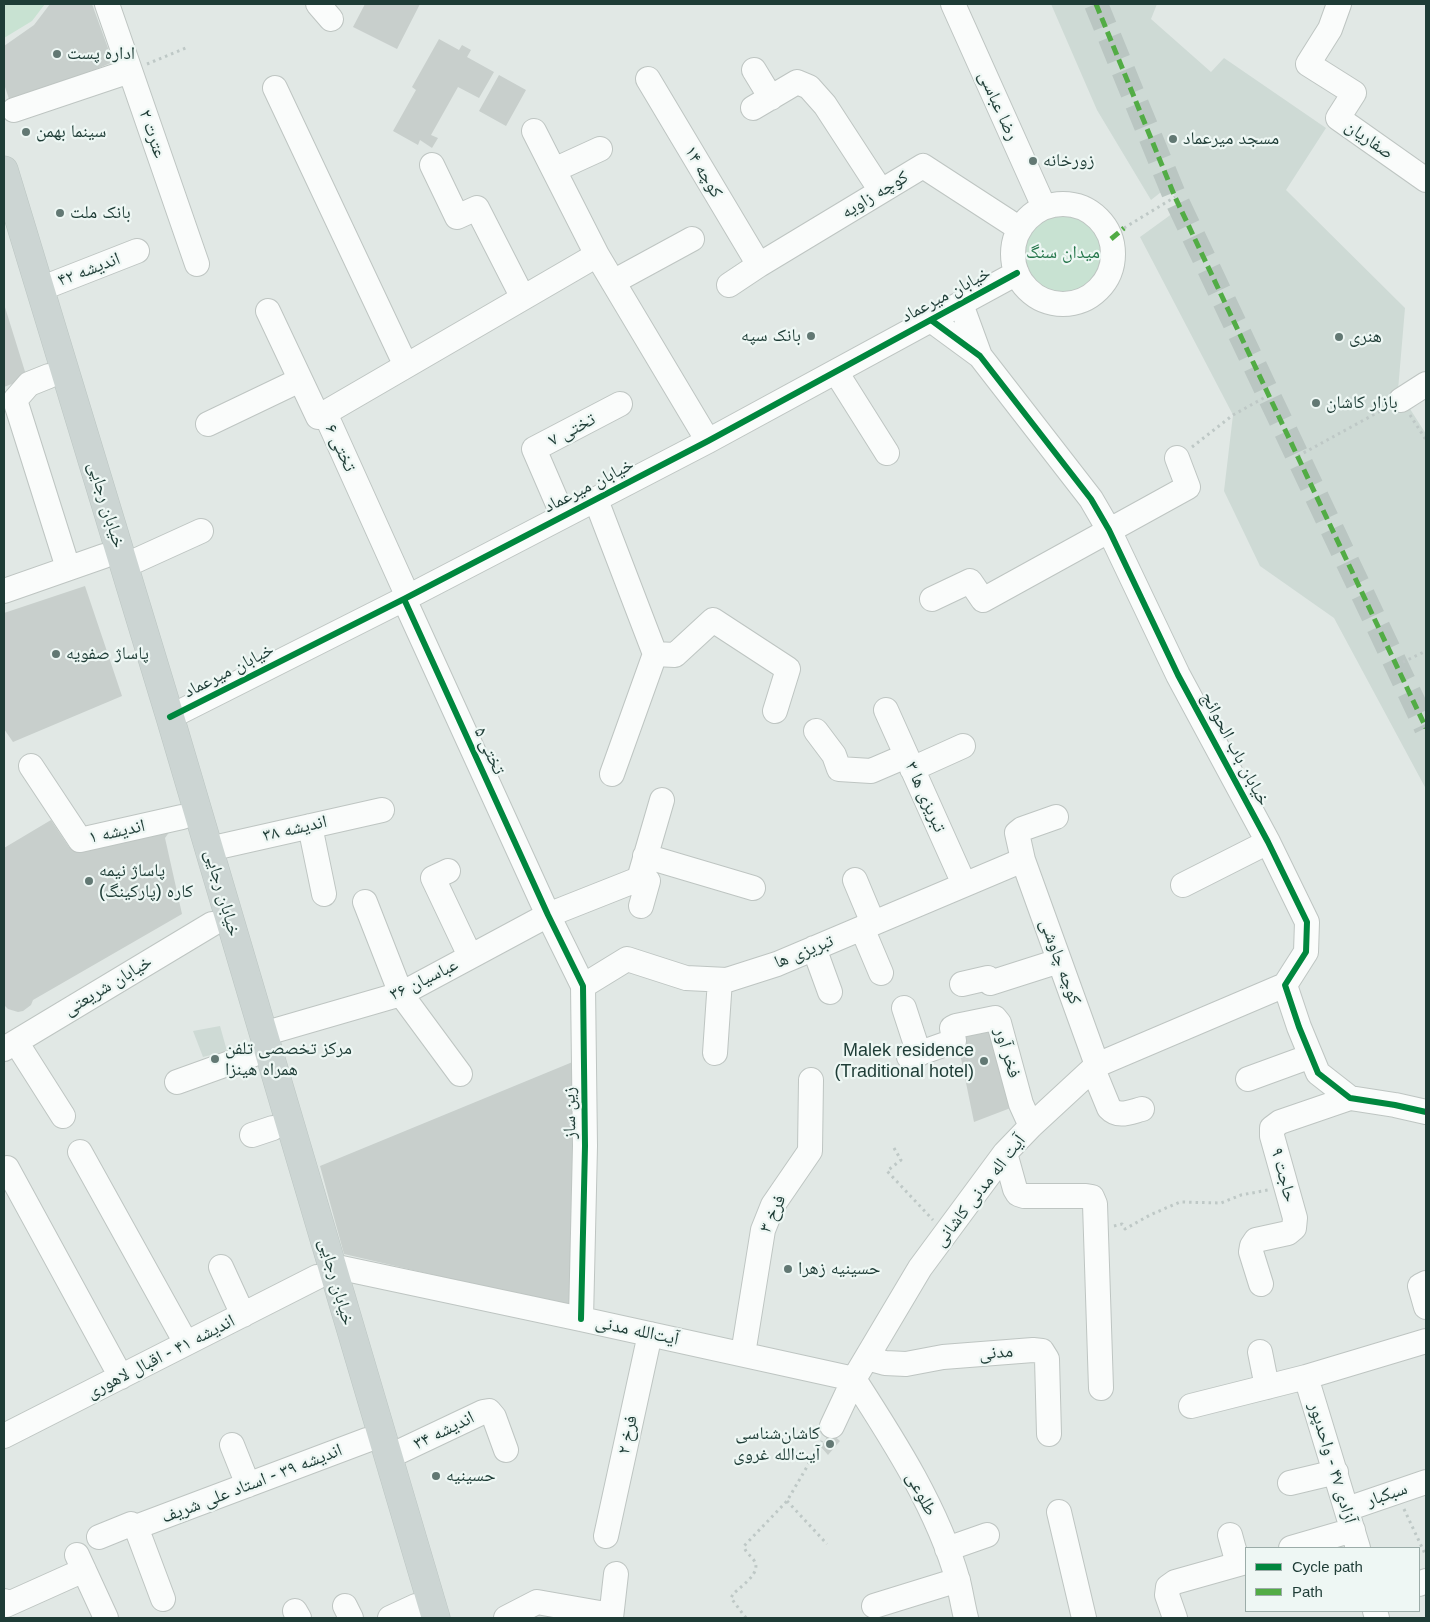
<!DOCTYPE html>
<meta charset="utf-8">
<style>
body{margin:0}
#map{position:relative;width:1430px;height:1622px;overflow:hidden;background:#e1e8e5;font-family:Helvetica,sans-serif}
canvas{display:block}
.frame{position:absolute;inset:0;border:5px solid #1e3c36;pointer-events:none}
.legend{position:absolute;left:1245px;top:1547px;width:175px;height:65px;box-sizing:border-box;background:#eef7f4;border:1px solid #9baca8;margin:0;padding:6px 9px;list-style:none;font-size:15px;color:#1e3c36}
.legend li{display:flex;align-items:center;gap:10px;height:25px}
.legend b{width:25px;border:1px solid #9baca8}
</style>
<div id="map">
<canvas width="1430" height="1622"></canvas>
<div class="frame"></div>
<ul class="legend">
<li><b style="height:6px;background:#00873e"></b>Cycle path</li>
<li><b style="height:6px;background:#52ac45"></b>Path</li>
</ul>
</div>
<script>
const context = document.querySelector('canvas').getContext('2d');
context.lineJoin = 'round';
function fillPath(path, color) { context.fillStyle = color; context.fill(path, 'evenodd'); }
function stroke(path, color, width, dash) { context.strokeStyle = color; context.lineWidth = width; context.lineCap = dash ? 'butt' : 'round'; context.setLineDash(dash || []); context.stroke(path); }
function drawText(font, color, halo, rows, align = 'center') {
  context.font = font + ' Helvetica,"Noto Naskh Arabic",sans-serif'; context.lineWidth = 4.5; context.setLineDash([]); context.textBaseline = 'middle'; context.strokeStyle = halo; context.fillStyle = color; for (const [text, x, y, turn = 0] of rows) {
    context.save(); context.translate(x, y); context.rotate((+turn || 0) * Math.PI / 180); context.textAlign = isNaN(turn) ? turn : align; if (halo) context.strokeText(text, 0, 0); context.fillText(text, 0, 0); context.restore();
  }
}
fillPath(new Path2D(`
 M 1051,4 L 1157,4 L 1151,19 L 1211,72 L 1224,58 L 1326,128 L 1286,190 L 1405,308 L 1398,390 L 1426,434 L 1426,789 L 1334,618 L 1260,566 L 1224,491 L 1233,415 L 1140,237 L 1180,208 L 1170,185 L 1151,200 L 1097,110 Z
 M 220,1026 L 227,1051 L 203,1057 L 193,1031 Z`), '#cedad5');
fillPath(new Path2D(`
 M 4,4 L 45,4 L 32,21 L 4,38 Z
 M1023 253a40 40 0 1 1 80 0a40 40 0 1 1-80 0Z`), '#c8e2d2');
fillPath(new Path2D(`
 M 50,4 L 92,4 L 113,62 L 11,105 L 4,84 L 4,46 L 34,25 Z
 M 365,4 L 420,4 L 397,49 L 353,27 Z
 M 439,39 L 459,50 L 462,45 L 471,50 L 467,57 L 494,72 L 479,98 L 458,87 L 431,135 L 438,138 L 432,148 L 420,140 L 418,145 L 393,131 L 416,90 L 412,87 Z
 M 499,75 L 526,90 L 506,126 L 479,111 Z
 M 4,304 L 27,378 L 4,387 Z
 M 85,586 L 122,696 L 13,742 L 4,729 L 4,613 Z
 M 147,819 L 170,831 L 165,838 L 182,914 L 33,1000 L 31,1005 L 23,1011 L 18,1012 L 8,1009 L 4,1005 L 4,848 L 51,820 L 69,847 Z
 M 993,1021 L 1021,1104 L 974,1122 L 955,1029 Z
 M 575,1061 L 571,1307 L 344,1254 L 320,1166 Z
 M 830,1432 L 840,1441 L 828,1455 L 821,1447 Z`), '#c8cfcc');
stroke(new Path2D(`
 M 1096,4 L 1175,197 L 1426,728`), '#bac6c2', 24, [24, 12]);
const minor = new Path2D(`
 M 107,4 L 197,264
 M 318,4 L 331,19
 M 953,4 L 1044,207
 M 1339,4 L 1330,29 L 1308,64 L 1354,93 L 1338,118 L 1426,180
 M 754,70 L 771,98
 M 648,79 L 759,265
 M 275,88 L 406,366
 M 753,108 L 797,82 L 809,87 L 825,105 L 881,191
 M 14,110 L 130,71
 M 534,131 L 597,255 L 708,441
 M 432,165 L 457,217 L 477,208 L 523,298
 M 554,170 L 600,149
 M1013 254a50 50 0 1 1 100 0a50 50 0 1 1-100 0Z
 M 613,282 L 692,239
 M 729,285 L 759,265 L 923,166 L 1020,229
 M 40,289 L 137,251
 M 961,304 L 980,356
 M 268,311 L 318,417 L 325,413 L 408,597
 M 931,320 L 980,356 L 1091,499 L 1109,530 L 1178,675 L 1268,842 L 1307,922 L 1306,952 L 1285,985 L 1299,1027 L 1318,1073 L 1350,1098 L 1395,1105 L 1426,1112
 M 836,372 L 887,453
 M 49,376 L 29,384 L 15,400 L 68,568
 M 1401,400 L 1426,384
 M 325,413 L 597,255
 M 208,424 L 300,380
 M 596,500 L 655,654 L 612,774
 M 563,516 L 534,449 L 620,404
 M 124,566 L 201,531
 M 4,591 L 104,556
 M 404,599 L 548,915 L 583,986 L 585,1146 L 581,1319
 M 932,599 L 970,581 L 983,600 L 1188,487 L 1177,458
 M 655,654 L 675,655 L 713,620 L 788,669 L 775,711
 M 886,710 L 964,884
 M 170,717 L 404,599 L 708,441 L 1017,273
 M 816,731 L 834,755 L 839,769 L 871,771 L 906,756
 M 31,766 L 80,840 L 182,817
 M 912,769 L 963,746
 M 1056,817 L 1022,829 L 1017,833 L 1023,860 L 1097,1065
 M 310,826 L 324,894
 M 209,849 L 382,810
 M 645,856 L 753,888
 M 448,871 L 433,878 L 470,956
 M 639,879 L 648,881 L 641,906
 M 855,880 L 873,923
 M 1183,885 L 1268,842
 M 365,902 L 401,994 L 460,1074
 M 862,928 L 881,973
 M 814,948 L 830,992
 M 962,984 L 988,978 L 990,983 L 1059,961
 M 583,986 L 627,959 L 686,978 L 727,980 L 777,964 L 1023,860
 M 904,1008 L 919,1054
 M 263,1034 L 401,994 L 548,915 L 639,879 L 662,800
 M 16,1042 L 63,1116
 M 4,1049 L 212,924
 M 715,1053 L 720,980
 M 909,1057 L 954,1041 L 952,1028 L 956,1026 L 995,1018 L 999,1023 L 1021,1104 L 1031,1126
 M 1093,1069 L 1109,1108 C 1118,1118 1130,1112 1142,1109
 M 1248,1079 L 1311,1056
 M 177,1082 L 252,1055
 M 252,1135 L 273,1128
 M 80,1152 L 186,1343
 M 1005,1153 L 1015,1189 L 1018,1194 L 1024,1196 L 1086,1196 L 1092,1197 L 1095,1204 L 1101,1388
 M 7,1168 L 121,1377
 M 332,1266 L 581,1319 L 854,1379
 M 221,1267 L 243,1315
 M 1426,1283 L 1420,1286 L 1426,1307
 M 1261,1284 L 1251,1252 L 1252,1246 L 1256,1240 L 1288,1233 L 1294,1228 L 1295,1218 L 1272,1136 L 1272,1128 L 1280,1122 L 1350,1098
 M 1260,1352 L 1267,1387
 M 743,1354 L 763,1230 L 773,1205 L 810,1151 L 811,1080
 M 867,1358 L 885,1363 L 906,1364 L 943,1357 L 1033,1350 L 1042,1351 L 1047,1359 L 1049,1434
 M 1306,1377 L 1358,1548
 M 854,1379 C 894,1441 938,1509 958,1581 C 961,1593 963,1606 966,1618
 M 1191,1406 L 1306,1377 L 1426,1341
 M 832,1426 L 854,1379 L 920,1268 L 1005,1153 L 1031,1126 L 1097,1065 L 1285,985
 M 4,1436 L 317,1277
 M 232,1445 L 248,1485
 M 388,1457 L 483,1412 L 489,1411 L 494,1417 L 506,1450
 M 1290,1483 L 1336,1472
 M 1347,1509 L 1426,1482
 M 1059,1512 L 1084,1618
 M 136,1527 L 367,1440
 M 136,1527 L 163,1599
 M 1230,1535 L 1238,1564
 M 606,1536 L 650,1334
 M 99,1537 L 131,1524 L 136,1527
 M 1291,1548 L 1353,1530
 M 947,1549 L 987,1535
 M 77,1555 L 106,1618
 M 1419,1584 L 1426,1581
 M 4,1601 L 6,1605 L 84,1570
 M 345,1606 L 351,1618
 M 874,1606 L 958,1580
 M 295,1611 L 299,1618
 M 1375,1611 L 1377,1618
 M 390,1618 L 416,1606
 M 506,1618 L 537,1602 L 611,1615
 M 611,1618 L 616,1574
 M 1175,1618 L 1167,1595 L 1168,1587 L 1175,1582 L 1246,1562`);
const major = new Path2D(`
 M 4,170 L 170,717 L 436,1618`);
stroke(minor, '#bec5c2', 26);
stroke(major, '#bbc5c2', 29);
stroke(new Path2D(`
 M 147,64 L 188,47
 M 1124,228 L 1175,197
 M 1410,415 L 1426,440
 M 1192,447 L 1233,415 L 1269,395
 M 1298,456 L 1384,409
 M 1397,665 L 1426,651
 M 894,1148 L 901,1160 L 887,1171 L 933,1220
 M 1114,1226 L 1122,1224 L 1125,1229 L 1150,1215 L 1180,1202 L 1221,1203 L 1241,1195 L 1268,1190
 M 787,1501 L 827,1544
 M 1404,1509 L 1426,1556
 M 746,1618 L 731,1598 L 733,1594 C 741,1586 764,1572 753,1559 C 750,1555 745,1552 744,1546 L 787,1501 L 822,1441`), '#bec8c6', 3, [2.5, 4]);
stroke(minor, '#fafcfb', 24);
stroke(major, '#ccd5d3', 28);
stroke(new Path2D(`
 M 1096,4 L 1175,197 L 1426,728
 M 1111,239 L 1124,228`), '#52ac45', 5, [10, 5]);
stroke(new Path2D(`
 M 931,320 L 980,356 L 1091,499 L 1109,530 L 1178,675 L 1268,842 L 1307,922 L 1306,952 L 1285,985 L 1299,1027 L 1318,1073 L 1350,1098 L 1395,1105 L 1426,1112
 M 404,599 L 548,915 L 583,986 L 585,1146 L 581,1319
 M 170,717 L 404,599 L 708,441 L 1017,273`), '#00873e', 6);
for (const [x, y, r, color] of [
 [57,54,5,"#627873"],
 [26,132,5,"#627873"],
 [1173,139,5,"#627873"],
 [1033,161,5,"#627873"],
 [60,213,5,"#627873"],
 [811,336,5,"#627873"],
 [1339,337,5,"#627873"],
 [1316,403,5,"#627873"],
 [56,654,5,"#627873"],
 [89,881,5,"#627873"],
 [215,1059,5,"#627873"],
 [984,1061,5,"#627873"],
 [788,1269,5,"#627873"],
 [830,1444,5,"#627873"],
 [436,1476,5,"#627873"]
]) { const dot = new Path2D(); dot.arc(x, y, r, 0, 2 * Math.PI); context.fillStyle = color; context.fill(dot); stroke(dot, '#eef7f4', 2); }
drawText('18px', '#1e3c36', '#eef7f4', [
 ["اداره پست",67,54],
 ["سینما بهمن",36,132],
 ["مسجد میرعماد",1183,139],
 ["زورخانه",1043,161],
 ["بانک ملت",70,213],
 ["بانک سپه",801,336,"right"],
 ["هنری",1349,337],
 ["بازار کاشان",1326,403],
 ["پاساژ صفویه",66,654],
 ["پاساژ نیمه",99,871],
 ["کاره (پارکینگ)",99,892],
 ["مرکز تخصصی تلفن",225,1049],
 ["همراه هینزا",225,1070],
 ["Malek residence",974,1051,"right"],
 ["(Traditional hotel)",974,1072,"right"],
 ["حسینیه زهرا",798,1269],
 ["کاشان‌شناسی",820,1434,"right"],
 ["آیت‌الله غروی",820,1455,"right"],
 ["حسینیه",446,1476]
], 'left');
drawText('18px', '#1e3c36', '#eef7f4', [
 ["رضا عباسی",998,106,66],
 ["عترت ۲",152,134,71],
 ["صفاریان",1369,140,35],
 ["کوچه ۱۴",703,172,59],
 ["کوچه زاویه",875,195,-31],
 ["اندیشه ۴۲",89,270,-21],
 ["خیابان میرعماد",946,295,-28],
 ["تختی ۷",572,430,-28],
 ["تختی ۶",340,448,65],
 ["خیابان میرعماد",589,486,-27],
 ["خیابان رجایی",106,505,73],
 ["خیابان میرعماد",229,671,-27],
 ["خیابان باب الحوائج",1235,749,62],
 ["تختی ۵",489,751,65],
 ["تبریزی ها ۳",925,797,66],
 ["اندیشه ۳۸",295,829,-13],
 ["اندیشه ۱",117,832,-13],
 ["خیابان رجایی",222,893,74],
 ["تبریزی ها",804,952,-22],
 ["کوچه چاوشی",1060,962,70],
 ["عباسیان ۳۶",424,980,-26],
 ["خیابان شریعتی",108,986,-31],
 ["فخر آور",1007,1053,73],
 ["زین ساز",570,1113,-91],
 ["حاجت ۹",1283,1175,75],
 ["آیت اله مدنی کاشانی",980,1191,-52],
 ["فرخ ۳",773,1214,-65],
 ["خیابان رجایی",336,1282,74],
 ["آیت‌الله مدنی",637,1331,12],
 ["مدنی",996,1353,-5],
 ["اندیشه ۴۱ - اقبال لاهوری",161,1357,-27],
 ["اندیشه ۳۴",444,1431,-26],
 ["فرخ ۲",628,1435,-78],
 ["آزادی ۴۷ - واحدپور",1332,1463,73],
 ["اندیشه ۳۹ - استاد علی شریف",252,1484,-21],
 ["طلوعی",921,1494,63],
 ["سبکبار",1387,1495,-19]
]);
drawText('18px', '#25764b', '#eef7f4', [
 ["میدان سنگ",1063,253]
]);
</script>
